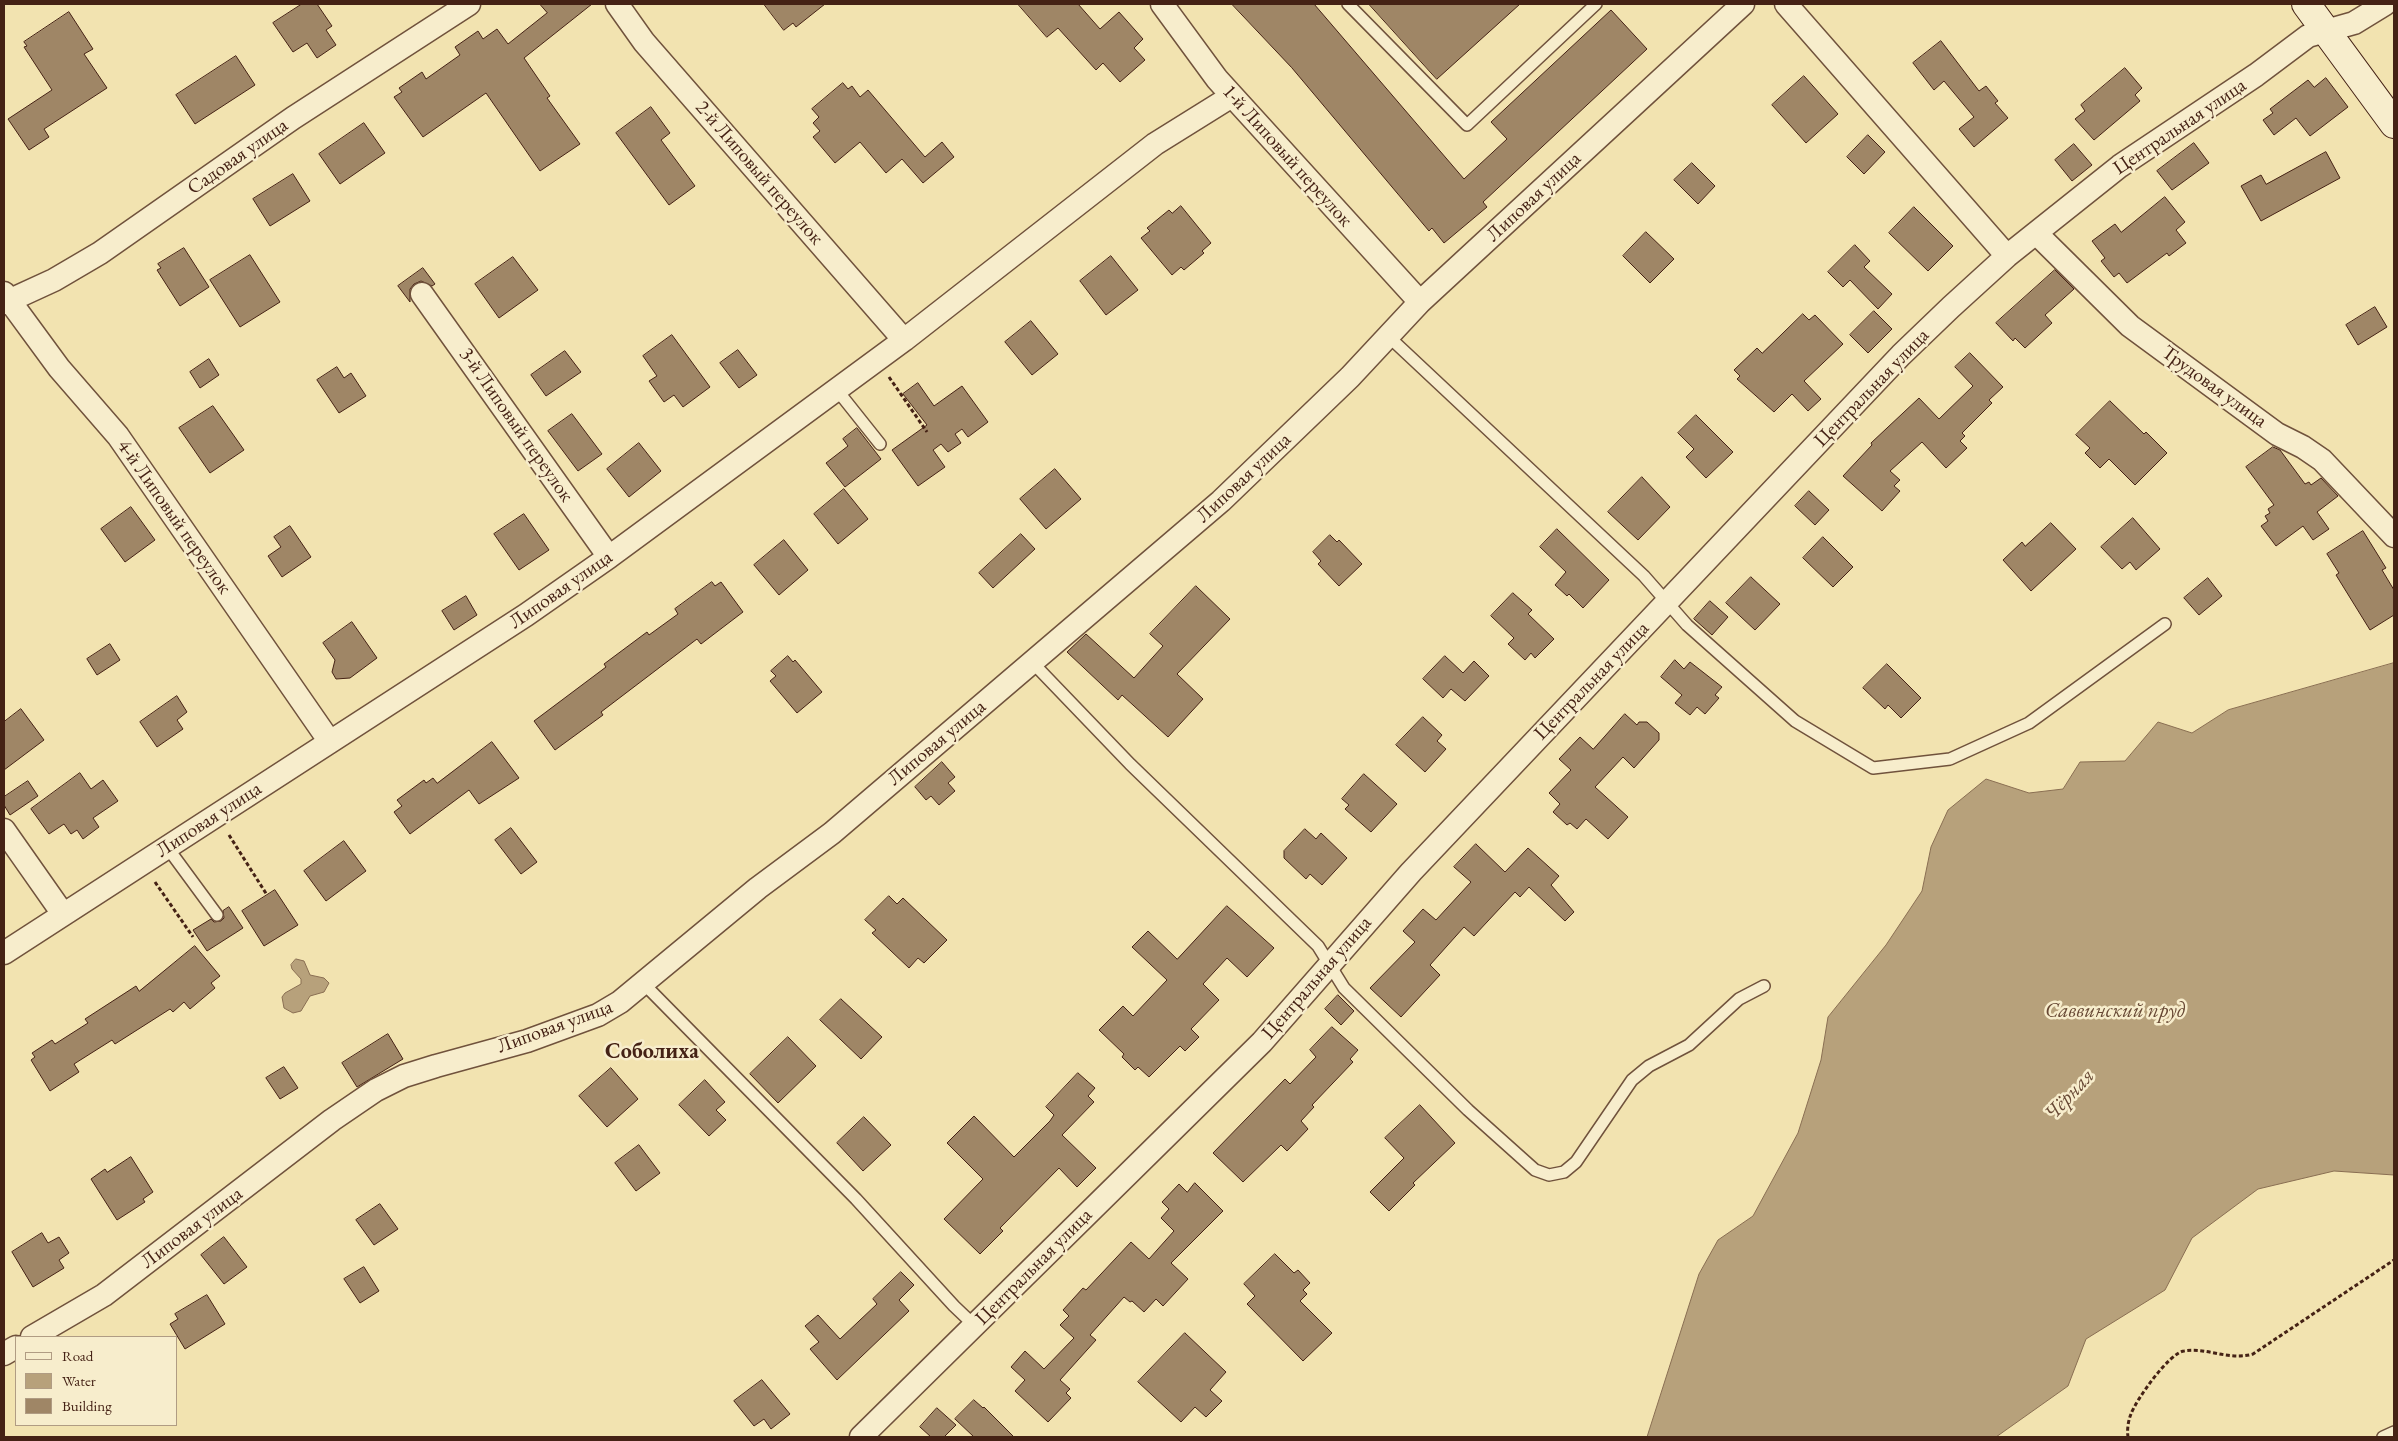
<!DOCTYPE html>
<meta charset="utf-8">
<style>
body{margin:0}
#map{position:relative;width:2398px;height:1441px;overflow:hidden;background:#f2e3b0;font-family:"EB Garamond",serif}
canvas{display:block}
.frame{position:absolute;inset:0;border:5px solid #452215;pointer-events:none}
.legend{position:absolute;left:15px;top:1336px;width:162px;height:90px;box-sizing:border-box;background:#f7edcc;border:1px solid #b09c83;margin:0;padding:6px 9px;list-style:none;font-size:15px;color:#452215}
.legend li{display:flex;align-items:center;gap:10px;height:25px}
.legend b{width:25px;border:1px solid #b09c83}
</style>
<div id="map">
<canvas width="2398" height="1441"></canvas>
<div class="frame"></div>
<ul class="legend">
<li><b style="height:6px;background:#f7edcc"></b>Road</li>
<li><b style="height:14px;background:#b7a17b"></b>Water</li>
<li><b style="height:14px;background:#9f8666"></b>Building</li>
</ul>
</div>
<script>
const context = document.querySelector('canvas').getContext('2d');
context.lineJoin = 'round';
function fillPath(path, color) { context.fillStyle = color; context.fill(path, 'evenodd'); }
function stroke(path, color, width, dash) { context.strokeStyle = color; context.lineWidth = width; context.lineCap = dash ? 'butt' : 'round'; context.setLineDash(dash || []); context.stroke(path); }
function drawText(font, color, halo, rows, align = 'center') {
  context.font = font + ' "EB Garamond",serif'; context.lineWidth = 5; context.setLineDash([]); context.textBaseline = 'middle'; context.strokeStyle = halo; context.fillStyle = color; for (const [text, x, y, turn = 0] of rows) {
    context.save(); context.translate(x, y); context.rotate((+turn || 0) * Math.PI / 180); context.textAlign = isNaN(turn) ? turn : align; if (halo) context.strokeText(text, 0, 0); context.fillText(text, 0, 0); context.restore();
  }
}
const water = new Path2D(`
 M 2394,663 L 2394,1175 L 2334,1171 L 2258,1189 L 2192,1238 L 2165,1290 L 2086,1339 L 2068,1386 L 1996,1437 L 1647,1437 L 1699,1274 L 1718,1240 L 1753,1216 L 1798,1133 L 1821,1060 L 1828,1017 L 1886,945 L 1922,891 L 1931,847 L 1948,810 L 1986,779 L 2029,793 L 2063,789 L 2080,762 L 2125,761 L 2158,722 L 2192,733 L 2228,710 Z
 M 296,959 L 304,961 L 310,975 L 324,978 L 329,983 L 324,992 L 310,996 L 301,1011 L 293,1013 L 284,1008 L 282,997 L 285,993 L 301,984 L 301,979 L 292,969 L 291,965 Z`);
fillPath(water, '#b7a17b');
stroke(water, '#896e52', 1);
const building = new Path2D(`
 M 302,4 L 317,4 L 332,26 L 326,30 L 336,45 L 317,58 L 307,43 L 293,52 L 273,23 Z
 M 540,4 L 592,4 L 524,58 L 550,96 L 547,98 L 580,144 L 540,171 L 486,93 L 423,137 L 394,97 L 402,92 L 399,88 L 422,72 L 426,79 L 460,55 L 455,47 L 478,31 L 483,39 L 497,29 L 508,44 L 547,13 Z
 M 764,4 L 825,4 L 796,27 L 793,23 L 784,30 Z
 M 1018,4 L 1078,4 L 1100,29 L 1119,12 L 1143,39 L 1134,48 L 1145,60 L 1120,82 L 1103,63 L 1096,70 L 1058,28 L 1047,37 Z
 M 1232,4 L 1314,4 L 1464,179 L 1507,139 L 1491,122 L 1611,10 L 1647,49 L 1483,202 L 1487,207 L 1444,243 L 1432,228 L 1429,231 L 1292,68 Z
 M 1369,4 L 1520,4 L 1437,79 Z
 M 69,12 L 93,49 L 84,54 L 107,88 L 44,129 L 49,137 L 29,150 L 8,119 L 52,90 L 24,47 L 27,46 L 24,42 Z
 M 1941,41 L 1979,91 L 1986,86 L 1998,101 L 1995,103 L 2008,118 L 1974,147 L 1959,129 L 1974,117 L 1944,81 L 1934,90 L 1913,63 Z
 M 236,56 L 255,85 L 195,124 L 176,95 Z
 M 2125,68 L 2142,88 L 2135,95 L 2140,101 L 2094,140 L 2075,119 L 2085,111 L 2081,105 Z
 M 1804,76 L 1838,114 L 1806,143 L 1772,105 Z
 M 2326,78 L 2348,107 L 2310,136 L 2296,118 L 2274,135 L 2263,120 L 2273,113 L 2270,109 L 2308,80 L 2314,87 Z
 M 843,83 L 848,89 L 852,86 L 860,97 L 868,90 L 925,157 L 942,142 L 954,157 L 923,183 L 902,159 L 886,173 L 860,142 L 835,163 L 813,137 L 820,131 L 813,123 L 819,117 L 812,109 Z
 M 651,107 L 670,133 L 661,140 L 695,186 L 669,205 L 616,133 Z
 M 364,123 L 385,153 L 340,184 L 319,154 Z
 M 1868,135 L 1885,152 L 1864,174 L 1847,157 Z
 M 2194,143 L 2209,163 L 2172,190 L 2157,171 Z
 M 2074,144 L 2092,165 L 2072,181 L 2055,160 Z
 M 2326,152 L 2340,178 L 2261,221 L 2241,186 L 2261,175 L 2266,184 Z
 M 1692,163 L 1715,186 L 1698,204 L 1674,180 Z
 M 293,174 L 310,201 L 270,226 L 253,199 Z
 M 2165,197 L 2185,222 L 2176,230 L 2186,243 L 2169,256 L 2167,253 L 2127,283 L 2119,273 L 2114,277 L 2101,261 L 2105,258 L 2092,241 L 2115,224 L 2121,232 Z
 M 1181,206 L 1211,243 L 1202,251 L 1204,253 L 1184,270 L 1181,267 L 1172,275 L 1141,238 L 1150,231 L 1147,228 L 1169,210 L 1172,213 Z
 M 1914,207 L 1953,246 L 1928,271 L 1889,233 Z
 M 1646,232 L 1674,259 L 1650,283 L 1623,256 Z
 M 1855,245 L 1870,261 L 1864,267 L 1892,294 L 1878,309 L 1850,280 L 1843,287 L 1828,272 Z
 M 184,248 L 209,287 L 180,306 L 157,270 L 161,268 L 158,264 Z
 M 250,255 L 280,302 L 240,327 L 210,280 Z
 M 1111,256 L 1138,290 L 1106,315 L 1080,281 Z
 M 513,257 L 538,290 L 499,318 L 475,284 Z
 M 423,268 L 435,284 L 432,286 L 421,281 L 414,284 L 410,289 L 410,302 L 398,286 Z
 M 2055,270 L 2074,289 L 2045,315 L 2052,323 L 2025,348 L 2015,338 L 2013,341 L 1996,323 Z
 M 2375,307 L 2387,327 L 2358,345 L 2346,325 Z
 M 1874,311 L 1892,329 L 1868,353 L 1850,335 Z
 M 1803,314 L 1809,320 L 1815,315 L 1843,344 L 1804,381 L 1821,399 L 1808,411 L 1792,394 L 1774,412 L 1737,379 L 1740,376 L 1734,370 L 1757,348 L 1762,353 Z
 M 1031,321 L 1058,354 L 1032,375 L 1005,342 Z
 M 672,335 L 710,387 L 683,407 L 674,395 L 664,402 L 649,381 L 657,376 L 643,356 Z
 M 738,350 L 757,375 L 739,388 L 720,363 Z
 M 565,351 L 581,372 L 546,396 L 531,375 Z
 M 1970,353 L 2003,387 L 1989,400 L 1992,403 L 1962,433 L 1965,436 L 1960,441 L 1967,448 L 1946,468 L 1922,442 L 1890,471 L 1900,480 L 1894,486 L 1900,491 L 1882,511 L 1843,476 L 1872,445 L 1871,443 L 1919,398 L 1939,419 L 1973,386 L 1955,367 Z
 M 209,359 L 219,375 L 200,388 L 190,372 Z
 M 337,367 L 344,378 L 351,373 L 366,396 L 339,413 L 317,380 Z
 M 918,383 L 934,406 L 962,386 L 988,422 L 968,437 L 962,429 L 955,434 L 961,443 L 948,452 L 941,444 L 933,450 L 945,467 L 918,486 L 892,450 L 927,425 L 903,394 Z
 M 2110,401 L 2144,434 L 2146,432 L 2167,453 L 2135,485 L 2109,459 L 2100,468 L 2085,453 L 2090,448 L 2076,435 Z
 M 213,406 L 244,450 L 210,473 L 179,428 Z
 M 572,414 L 602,454 L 578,471 L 548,431 Z
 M 1696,415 L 1733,452 L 1706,478 L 1686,457 L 1694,449 L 1678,433 Z
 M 857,428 L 881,459 L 845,487 L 826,463 L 848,446 L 843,439 Z
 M 639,443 L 661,471 L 629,497 L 607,469 Z
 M 2273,447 L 2280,450 L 2305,484 L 2309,482 L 2311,485 L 2321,478 L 2338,496 L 2317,512 L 2329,529 L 2313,540 L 2303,526 L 2276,546 L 2261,526 L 2268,521 L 2265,516 L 2270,513 L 2268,509 L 2274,505 L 2246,467 Z
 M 1055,469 L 1081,499 L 1046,529 L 1020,499 Z
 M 1642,477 L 1670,507 L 1638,540 L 1608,512 Z
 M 844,489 L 868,519 L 838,544 L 814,514 Z
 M 1809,491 L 1829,510 L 1815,525 L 1795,506 Z
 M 131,507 L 155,540 L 125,562 L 101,529 Z
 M 524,514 L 549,550 L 519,570 L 494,534 Z
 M 2133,518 L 2160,549 L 2136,570 L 2130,562 L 2122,569 L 2101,547 Z
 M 2051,523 L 2076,549 L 2031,591 L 2003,560 L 2022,542 L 2025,546 Z
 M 290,526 L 311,557 L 282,577 L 268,556 L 281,547 L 274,537 Z
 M 1557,529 L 1609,580 L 1583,608 L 1569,594 L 1567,596 L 1555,585 L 1566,572 L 1540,547 Z
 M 2363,531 L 2386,568 L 2382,570 L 2394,590 L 2394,615 L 2370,630 L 2336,575 L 2339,573 L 2327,554 Z
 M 1021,534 L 1035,549 L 993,588 L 979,573 Z
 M 1330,535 L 1337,542 L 1339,540 L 1362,564 L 1339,586 L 1318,564 L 1321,561 L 1313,552 Z
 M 1823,537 L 1853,567 L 1833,587 L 1803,558 Z
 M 784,540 L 808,570 L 779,595 L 754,565 Z
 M 1751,577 L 1780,604 L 1755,630 L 1726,603 Z
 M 2208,578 L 2222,596 L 2199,615 L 2184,598 Z
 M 712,582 L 715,586 L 721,582 L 743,612 L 701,644 L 697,639 L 601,712 L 603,715 L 555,750 L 534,721 L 606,667 L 604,664 L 647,632 L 649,635 L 678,614 L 675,609 Z
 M 1196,586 L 1230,619 L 1177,674 L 1203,699 L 1168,737 L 1122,695 L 1118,700 L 1067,652 L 1086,634 L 1134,678 L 1163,646 L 1150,634 Z
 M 1513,593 L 1532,610 L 1528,614 L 1554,639 L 1535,658 L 1531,653 L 1525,660 L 1508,644 L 1514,638 L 1491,616 Z
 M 466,596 L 477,615 L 454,630 L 442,611 Z
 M 1710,601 L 1728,617 L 1712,635 L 1694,619 Z
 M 352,622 L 377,658 L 350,678 L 336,679 L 332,672 L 335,660 L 323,643 Z
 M 110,644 L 120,660 L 97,675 L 87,659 Z
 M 788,656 L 793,662 L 795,660 L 822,692 L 797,713 L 770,681 L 776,676 L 771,671 Z
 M 1445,656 L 1463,673 L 1474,661 L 1489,676 L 1465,701 L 1451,689 L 1443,698 L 1423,679 Z
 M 1675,660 L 1684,669 L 1690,662 L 1722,687 L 1715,695 L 1719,698 L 1705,714 L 1697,707 L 1690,715 L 1675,703 L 1682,695 L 1661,677 Z
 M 1887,664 L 1921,698 L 1901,718 L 1888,705 L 1885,709 L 1863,688 Z
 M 177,696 L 187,712 L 177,720 L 183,729 L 157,747 L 140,722 Z
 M 21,709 L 44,740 L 4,770 L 4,722 Z
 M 1625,714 L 1637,725 L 1639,722 L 1647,722 L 1659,733 L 1659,740 L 1634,768 L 1623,757 L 1595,787 L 1628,817 L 1608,839 L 1586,819 L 1577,829 L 1570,823 L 1567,825 L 1553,812 L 1560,804 L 1549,793 L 1571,770 L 1559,759 L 1580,737 L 1593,749 Z
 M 1423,717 L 1442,735 L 1437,741 L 1446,749 L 1425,772 L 1396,745 Z
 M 492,742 L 519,778 L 479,804 L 469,790 L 410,834 L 394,812 L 402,806 L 397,800 L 424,780 L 426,783 L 433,778 L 437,783 Z
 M 942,762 L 955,777 L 948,783 L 955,791 L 939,805 L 931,796 L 926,800 L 915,787 Z
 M 80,773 L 91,789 L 103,780 L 118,801 L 93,818 L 99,827 L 83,839 L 77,830 L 71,834 L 64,824 L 49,834 L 31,809 Z
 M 1364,774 L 1397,804 L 1371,832 L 1345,809 L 1349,805 L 1342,799 Z
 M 28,781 L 38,796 L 10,815 L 4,805 L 4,797 Z
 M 511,828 L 537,862 L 521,874 L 495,840 Z
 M 1305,829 L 1316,839 L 1321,833 L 1347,858 L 1322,885 L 1310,874 L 1306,879 L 1284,858 L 1284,851 Z
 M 344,841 L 366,871 L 326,901 L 304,871 Z
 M 1476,844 L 1505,872 L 1528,848 L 1559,876 L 1551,885 L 1574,912 L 1565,921 L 1529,887 L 1520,897 L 1515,892 L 1474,936 L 1464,927 L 1430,965 L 1440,975 L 1401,1017 L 1370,988 L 1415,942 L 1403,931 L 1423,909 L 1436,920 L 1471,882 L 1454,867 Z
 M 275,890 L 298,925 L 264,946 L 242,911 Z
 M 889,896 L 897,904 L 903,898 L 947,940 L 924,963 L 918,958 L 909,968 L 872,933 L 876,930 L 865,920 Z
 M 1227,906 L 1274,948 L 1247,977 L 1227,958 L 1203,984 L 1219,1000 L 1191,1029 L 1199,1037 L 1185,1051 L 1180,1046 L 1149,1077 L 1138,1067 L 1135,1070 L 1122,1057 L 1124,1054 L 1099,1030 L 1123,1006 L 1133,1016 L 1167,980 L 1132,947 L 1148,931 L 1177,959 Z
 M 229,907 L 243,928 L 207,951 L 193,930 L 211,919 L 214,922 L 221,921 L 224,918 L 223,911 Z
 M 195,946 L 220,976 L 211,983 L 215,988 L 190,1009 L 184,1002 L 173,1012 L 170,1009 L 115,1044 L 112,1040 L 74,1064 L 79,1072 L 50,1091 L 31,1060 L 35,1057 L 32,1053 L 52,1040 L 55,1044 L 88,1023 L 85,1019 L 136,986 L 139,991 Z
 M 1338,995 L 1354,1011 L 1341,1025 L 1325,1009 Z
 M 841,999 L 882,1037 L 861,1059 L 820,1020 Z
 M 1332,1027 L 1358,1050 L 1350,1059 L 1353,1062 L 1312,1105 L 1314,1107 L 1301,1121 L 1308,1129 L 1287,1151 L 1281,1145 L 1243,1182 L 1213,1153 L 1285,1079 L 1290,1084 L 1316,1057 L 1310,1050 Z
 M 388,1034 L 403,1059 L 357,1087 L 342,1063 Z
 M 788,1037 L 816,1066 L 778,1103 L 750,1074 Z
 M 284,1067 L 298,1088 L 280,1099 L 266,1078 Z
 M 611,1068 L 638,1099 L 607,1127 L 579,1096 Z
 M 1078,1073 L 1095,1088 L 1088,1096 L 1094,1102 L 1062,1135 L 1096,1168 L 1077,1187 L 1059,1168 L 1000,1228 L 1003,1231 L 980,1254 L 944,1219 L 983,1179 L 947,1143 L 974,1116 L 1014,1157 L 1050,1121 L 1054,1115 L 1046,1107 Z
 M 705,1080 L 725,1102 L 716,1110 L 726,1120 L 709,1136 L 679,1105 Z
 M 1420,1105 L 1455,1143 L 1413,1183 L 1415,1185 L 1389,1211 L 1370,1192 L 1404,1158 L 1385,1138 Z
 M 864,1117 L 891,1145 L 863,1171 L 837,1143 Z
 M 639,1145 L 660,1173 L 636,1191 L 615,1163 Z
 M 131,1157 L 153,1192 L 143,1199 L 145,1202 L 117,1220 L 91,1179 L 105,1169 L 107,1172 Z
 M 1195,1183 L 1223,1211 L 1171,1263 L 1188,1279 L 1163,1306 L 1156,1299 L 1144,1312 L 1132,1301 L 1130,1302 L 1124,1297 L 1090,1335 L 1096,1340 L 1060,1380 L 1070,1389 L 1066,1393 L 1071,1398 L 1048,1422 L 1015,1391 L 1025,1380 L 1011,1367 L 1025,1351 L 1044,1369 L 1074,1338 L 1060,1325 L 1069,1316 L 1063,1310 L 1083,1288 L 1086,1290 L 1131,1242 L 1149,1259 L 1174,1231 L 1161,1218 L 1169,1209 L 1162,1202 L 1179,1184 L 1187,1192 Z
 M 380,1204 L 398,1229 L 374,1245 L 356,1220 Z
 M 42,1233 L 48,1243 L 59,1237 L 69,1253 L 59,1260 L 64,1268 L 33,1287 L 12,1252 Z
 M 224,1237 L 247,1267 L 224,1284 L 201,1255 Z
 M 1275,1254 L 1294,1273 L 1298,1270 L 1310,1283 L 1303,1290 L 1307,1294 L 1300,1301 L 1332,1333 L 1303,1361 L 1247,1304 L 1255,1296 L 1244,1284 Z
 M 364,1267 L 379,1291 L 360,1303 L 344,1279 Z
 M 901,1272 L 914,1285 L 899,1300 L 909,1311 L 837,1380 L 810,1349 L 819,1342 L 805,1326 L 818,1315 L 840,1339 L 877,1304 L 873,1299 Z
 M 207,1295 L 225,1324 L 185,1349 L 170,1324 L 178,1319 L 175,1314 Z
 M 1185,1333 L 1226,1372 L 1210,1390 L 1222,1401 L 1206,1417 L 1195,1407 L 1181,1422 L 1138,1382 Z
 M 762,1380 L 790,1414 L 771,1429 L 764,1419 L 754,1426 L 734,1401 Z
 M 974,1400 L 983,1408 L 984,1407 L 1014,1437 L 974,1437 L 955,1419 Z
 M 937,1408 L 956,1425 L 944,1437 L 931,1437 L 920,1427 Z`);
fillPath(building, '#9f8666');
stroke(building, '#452215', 1);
const service = new Path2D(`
 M 1348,4 L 1467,125 L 1596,4
 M 1388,336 L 1644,576 L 1687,625 L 1795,721 L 1873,768 L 1950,759 L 2029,723 L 2165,624
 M 837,390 L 880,444
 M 1032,662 L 1130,764 L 1318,946 L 1344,988 L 1468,1110 L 1535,1170 L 1549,1175 L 1564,1172 L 1576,1162 L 1632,1080 L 1649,1066 L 1689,1045 L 1739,999 L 1764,986
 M 167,847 L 217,915
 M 643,983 L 856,1199 L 954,1306 L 975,1326
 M 2383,1437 L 2394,1432`);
const minor = new Path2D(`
 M 617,4 L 644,42 L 904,340
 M 1162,4 L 1217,79 L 1420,302
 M 1786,4 L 2007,256
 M 2036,233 L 2130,326 L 2277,434 L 2303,447 L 2322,460 L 2394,536
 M 4,293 L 59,368 L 118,436 L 330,742
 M 422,294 L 609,557
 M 4,303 L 54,280 L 100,253 L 293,118 L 469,4
 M 4,830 L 63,914
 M 4,953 L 526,615 L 609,557 L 904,340 L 1155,144 L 1232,96
 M 32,1337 L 104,1295 L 332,1120 L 376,1090 L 404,1076 L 436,1066 L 527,1041 L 598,1015 L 620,1002 L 758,888 L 832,833 L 1221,501 L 1350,377 L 1420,302 L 1743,4
 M 4,1354 L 16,1347
 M 861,1437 L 1262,1042 L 1411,872 L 1901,355 L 1951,307 L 2007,256 L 2120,166 L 2256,75 L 2308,36 L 2354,23 L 2385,4`);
const secondary = new Path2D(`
 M 2306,4 L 2394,124`);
stroke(service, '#70523c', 14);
stroke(minor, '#70523c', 25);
stroke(secondary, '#452215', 30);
stroke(new Path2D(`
 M 889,377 L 927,432
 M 229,835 L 267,895
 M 155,882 L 193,937
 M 2128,1437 C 2127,1430 2128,1421 2131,1414 C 2136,1400 2169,1353 2184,1351 C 2207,1347 2228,1361 2253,1354 L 2394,1260`), '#452215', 3, [4, 2.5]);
stroke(service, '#f7edcc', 11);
stroke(minor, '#f7edcc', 22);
stroke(secondary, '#f7edcc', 28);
drawText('20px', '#452215', '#f7edcc', [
 ["Центральная улица",2180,127,-34],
 ["1-й Липовый переулок",1287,156,48],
 ["Садовая улица",238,157,-35],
 ["2-й Липовый переулок",759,173,49],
 ["Липовая улица",1534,197,-43],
 ["Трудовая улица",2214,387,36],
 ["Центральная улица",1872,388,-46],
 ["3-й Липовый переулок",516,425,55],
 ["Липовая улица",1244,478,-43],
 ["4-й Липовый переулок",174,517,55],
 ["Липовая улица",561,590,-35],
 ["Центральная улица",1592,681,-46],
 ["Липовая улица",937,743,-40],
 ["Липовая улица",209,820,-33],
 ["Центральная улица",1317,978,-49],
 ["Липовая улица",555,1027,-20],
 ["Липовая улица",192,1228,-37],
 ["Центральная улица",1034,1267,-45]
]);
drawText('italic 21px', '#674834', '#f7edcc', [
 ["Саввинский пруд",2115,1011],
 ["Чёрная",2070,1095,-47]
]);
drawText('bold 22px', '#452215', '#f7edcc', [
 ["Соболиха",652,1052]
]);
</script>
